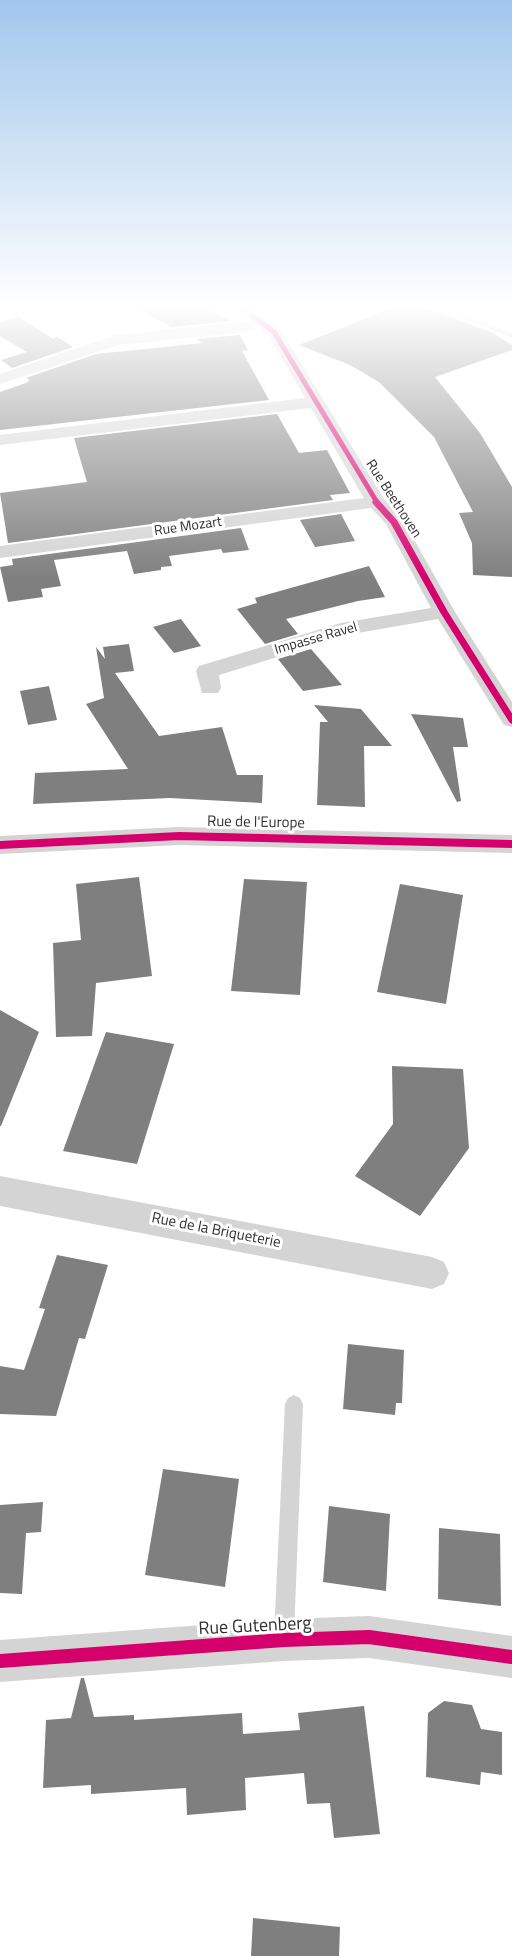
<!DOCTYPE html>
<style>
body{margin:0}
canvas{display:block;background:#fff}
</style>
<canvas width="512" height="1956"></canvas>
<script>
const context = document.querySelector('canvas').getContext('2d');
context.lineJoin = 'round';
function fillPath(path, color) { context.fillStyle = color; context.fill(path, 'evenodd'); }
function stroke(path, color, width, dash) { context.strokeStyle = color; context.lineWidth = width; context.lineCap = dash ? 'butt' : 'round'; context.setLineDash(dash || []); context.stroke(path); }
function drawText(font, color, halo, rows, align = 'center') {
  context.font = font + ' "Titillium Web",sans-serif'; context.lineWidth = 6; context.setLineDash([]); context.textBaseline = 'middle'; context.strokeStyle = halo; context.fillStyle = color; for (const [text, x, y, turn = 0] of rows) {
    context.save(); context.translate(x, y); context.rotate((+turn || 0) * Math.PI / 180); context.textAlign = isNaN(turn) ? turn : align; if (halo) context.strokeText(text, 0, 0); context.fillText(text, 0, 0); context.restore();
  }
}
fillPath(new Path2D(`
 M 129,305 L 200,305 L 231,321 L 172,327 Z
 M 400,305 L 417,305 L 491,332 L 512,345 L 512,350 L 435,377 L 480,433 L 512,487 L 512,577 L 473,575 L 472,543 L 459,513 L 473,512 L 434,437 L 379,382 L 350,365 L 299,345 Z
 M 19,317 L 53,339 L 57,337 L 73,347 L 12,368 L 1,360 L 27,352 L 0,336 L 0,322 Z
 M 240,335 L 248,350 L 242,351 L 269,400 L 0,430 L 0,392 L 26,383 L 30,380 L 26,378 L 96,354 L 203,343 L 196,339 Z
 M 277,414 L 299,453 L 327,450 L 350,493 L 330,495 L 333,500 L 8,543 L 0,493 L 87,482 L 74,438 Z
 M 341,514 L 355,541 L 315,547 L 300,520 Z
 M 241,528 L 249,550 L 223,553 L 221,549 L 169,556 L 172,566 L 161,567 L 161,570 L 134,574 L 127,551 L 54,560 L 61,586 L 41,589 L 43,597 L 8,602 L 0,567 L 13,565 L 12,559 Z
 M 369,566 L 385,597 L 358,601 L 286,619 L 298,634 L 265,644 L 237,609 L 257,603 L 255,598 Z
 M 181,619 L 201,646 L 174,653 L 153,627 Z
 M 129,644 L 134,671 L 115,673 L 159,736 L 222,727 L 237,775 L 263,775 L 262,803 L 170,798 L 33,804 L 35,773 L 128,769 L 86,704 L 104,698 L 96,647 L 105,659 L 103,647 Z
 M 311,649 L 342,685 L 303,691 L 278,659 Z
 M 49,686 L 57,720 L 28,725 L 20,691 Z
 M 314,705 L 361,709 L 392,746 L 364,746 L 365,807 L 317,805 L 320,722 L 328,722 Z
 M 411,714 L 463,718 L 468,747 L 453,747 L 461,801 L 457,802 Z
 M 139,877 L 152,976 L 96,983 L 92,1036 L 56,1037 L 53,943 L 81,940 L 76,884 Z
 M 244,879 L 307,882 L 300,995 L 231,991 Z
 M 400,884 L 463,895 L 446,1004 L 377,992 Z
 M 0,1010 L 39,1032 L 1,1126 L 0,1126 Z
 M 106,1032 L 174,1044 L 137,1164 L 63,1151 Z
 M 392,1066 L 463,1069 L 469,1148 L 420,1216 L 355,1176 L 393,1124 Z
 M 57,1255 L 108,1265 L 85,1339 L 79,1338 L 56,1416 L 0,1414 L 0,1366 L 24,1370 L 45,1309 L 39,1308 Z
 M 348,1344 L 404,1350 L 402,1403 L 396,1403 L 395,1415 L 343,1409 Z
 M 163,1469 L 239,1479 L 225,1587 L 145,1575 Z
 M 43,1502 L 41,1532 L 26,1533 L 22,1594 L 0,1593 L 0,1505 Z
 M 329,1506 L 390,1514 L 386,1591 L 323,1582 Z
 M 439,1528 L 500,1534 L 501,1606 L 438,1599 Z
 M 81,1678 L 84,1678 L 94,1717 L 134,1715 L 134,1720 L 242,1713 L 243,1734 L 300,1730 L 298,1713 L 364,1706 L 380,1834 L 334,1838 L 330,1803 L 307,1804 L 304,1773 L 245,1778 L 246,1810 L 187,1815 L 186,1788 L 91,1794 L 91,1785 L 43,1788 L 46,1720 L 71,1718 Z
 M 444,1701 L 472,1705 L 481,1729 L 502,1732 L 502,1775 L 481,1772 L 480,1785 L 426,1777 L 428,1713 Z
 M 253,1918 L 340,1927 L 339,1956 L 251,1956 Z`), '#7f7f7f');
fillPath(new Path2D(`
 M 441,305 L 512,333 L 512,338 L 433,306 Z
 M 294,1395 L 300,1398 L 303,1404 L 294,1635 L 291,1642 L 284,1645 L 277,1642 L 274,1635 L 285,1404 L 288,1398 Z`), '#d4d4d4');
fillPath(new Path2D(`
 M 231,305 L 248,305 L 280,329 L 384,499 L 404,522 L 455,612 L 512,702 L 512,727 L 504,725 L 438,619 L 352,634 L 219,675 L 221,688 L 218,693 L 202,693 L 196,671 L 199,666 L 341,623 L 431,608 L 386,524 L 371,508 L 0,558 L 0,546 L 364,498 L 311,408 L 0,445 L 0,435 L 305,398 L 268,335 L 259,328 L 246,332 L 118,345 L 0,384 L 0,374 L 116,335 L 249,321 Z
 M 179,827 L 512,835 L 512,853 L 179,845 L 0,854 L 0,836 Z
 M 0,1176 L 432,1257 L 444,1262 L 449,1273 L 444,1284 L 432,1289 L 0,1206 Z
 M 369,1616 L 512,1636 L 512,1678 L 369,1658 L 284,1661 L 0,1682 L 0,1640 L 284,1619 Z`), '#d4d4d4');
stroke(new Path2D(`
 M 238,305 L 274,332 L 378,504`), '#d6006c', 5);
stroke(new Path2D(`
 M 376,502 L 394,522 L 444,612 L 512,720`), '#d6006c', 7);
stroke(new Path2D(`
 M 0,845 L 179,836 L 512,844`), '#d6006c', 8);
stroke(new Path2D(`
 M 0,1661 L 284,1640 L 369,1637 L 512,1657`), '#d6006c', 14);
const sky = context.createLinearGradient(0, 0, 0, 579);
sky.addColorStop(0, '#a1c7ec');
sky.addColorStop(0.53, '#fff');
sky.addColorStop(1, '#ffffff00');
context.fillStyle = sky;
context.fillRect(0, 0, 512, 579);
drawText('14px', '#2f2f2f', '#fff', [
 ["Rue Beethoven",393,499,57],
 ["Rue Mozart",188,527,-8],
 ["Impasse Ravel",316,639,-16]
]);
drawText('15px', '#2f2f2f', '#fff', [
 ["Rue de l'Europe",256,823,1],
 ["Rue de la Briqueterie",216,1231,11]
]);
drawText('18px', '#2f2f2f', '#fff', [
 ["Rue Gutenberg",255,1627,-3]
]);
</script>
